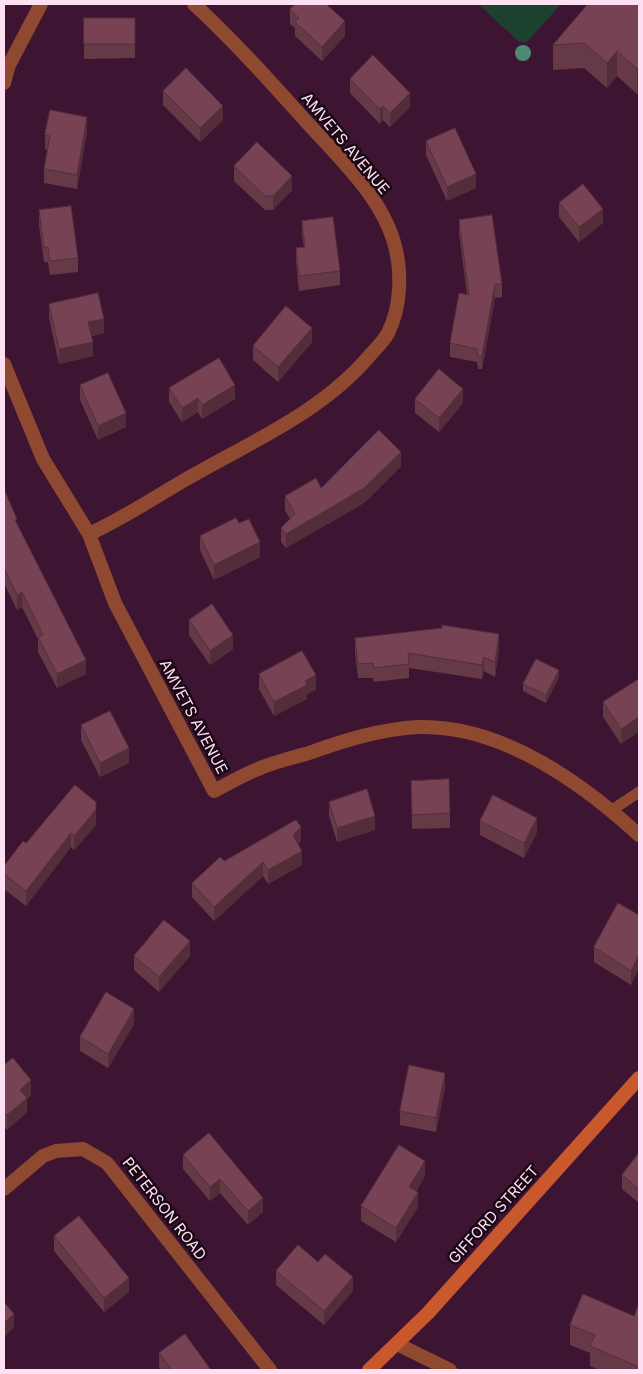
<!DOCTYPE html>
<style>
body{margin:0}
#map{position:relative;width:643px;height:1374px;overflow:hidden;background:#3d1432;font-family:Inter,sans-serif}
canvas{display:block}
.frame{position:absolute;inset:0;border:5px solid #fde1f3;pointer-events:none}
</style>
<div id="map">
<canvas width="643" height="1374"></canvas>
<div class="frame"></div>
</div>
<script>
const context = document.querySelector('canvas').getContext('2d');
context.lineJoin = 'round';
function fillPath(path, color) { context.fillStyle = color; context.fill(path, 'evenodd'); }
function stroke(path, color, width, dash) { context.strokeStyle = color; context.lineWidth = width; context.lineCap = dash ? 'butt' : 'round'; context.setLineDash(dash || []); context.stroke(path); }
function drawText(font, color, halo, rows, align = 'center') {
  context.font = font + ' Inter,sans-serif'; context.lineWidth = 5; context.setLineDash([]); context.textBaseline = 'middle'; context.strokeStyle = halo; context.fillStyle = color; for (const [text, x, y, turn = 0] of rows) {
    context.save(); context.translate(x, y); context.rotate((+turn || 0) * Math.PI / 180); context.textAlign = isNaN(turn) ? turn : align; if (halo) context.strokeText(text, 0, 0); context.fillText(text, 0, 0); context.restore();
  }
}
fillPath(new Path2D(`
 M 478,4 L 561,4 L 527,42 L 519,42 Z`), '#1c412e');
stroke(new Path2D(`
 M 612,810 L 639,792`), '#8f4930', 11);
stroke(new Path2D(`
 M 4,83 L 9,65 L 41,4
 M 4,364 L 43,459 L 89,534 C 122,519 152,499 183,481 C 248,443 322,413 371,354 C 377,347 384,341 388,333 C 401,307 402,273 395,246 C 382,196 337,156 303,118 C 268,79 233,40 194,4
 M 89,534 L 115,603 L 214,791 C 229,783 243,775 258,769 C 274,762 292,758 309,753 C 345,740 381,729 419,727 C 502,725 581,782 639,835
 M 4,1189 L 43,1156 L 56,1151 L 83,1149 L 107,1163 L 270,1370
 M 397,1344 L 450,1370`), '#8f4930', 14);
stroke(new Path2D(`
 M 369,1370 L 428,1313 L 639,1078`), '#ca582d', 14);
context.fillStyle = '#4c8b73';
for (const [x, y] of [
 [523,53]
]) { context.beginPath(); context.arc(x, y, 8, 0, 2 * Math.PI); context.fill(); }
fillPath(new Path2D(`
 M 639,4 L 639,91 L 637,94 L 617,76 L 607,88 L 584,68 L 553,70 L 553,45 Z
 M 290,9 L 345,36 L 322,61 L 295,36 L 295,28 L 290,24 Z
 M 84,18 L 135,18 L 135,58 L 84,59 Z
 M 350,79 L 410,107 L 390,127 L 383,120 L 380,124 L 350,93 Z
 M 163,91 L 223,120 L 200,142 L 163,105 Z
 M 87,132 L 77,189 L 44,183 L 44,169 L 47,150 L 45,149 L 45,135 Z
 M 426,141 L 476,188 L 447,201 L 426,155 Z
 M 234,166 L 292,190 L 273,210 L 265,210 L 234,181 Z
 M 559,203 L 603,223 L 579,242 L 559,217 Z
 M 39,210 L 78,258 L 78,272 L 50,275 L 48,262 L 44,262 L 39,225 Z
 M 459,220 L 502,284 L 502,297 L 495,298 L 482,369 L 478,369 L 477,362 L 450,357 L 450,343 L 467,294 L 459,233 Z
 M 302,221 L 340,271 L 340,285 L 299,291 L 296,262 L 296,248 L 304,247 L 302,235 Z
 M 49,304 L 104,333 L 91,336 L 93,356 L 59,364 L 49,318 Z
 M 312,342 L 278,382 L 253,360 L 253,346 Z
 M 80,385 L 126,427 L 98,440 L 80,400 Z
 M 169,388 L 235,399 L 202,419 L 198,412 L 182,422 L 169,402 Z
 M 415,399 L 463,403 L 439,432 L 415,413 Z
 M 401,466 L 364,503 L 286,548 L 281,542 L 281,528 L 290,519 L 285,510 L 285,496 L 321,488 Z
 M 4,489 L 17,524 L 86,674 L 57,688 L 38,652 L 38,639 L 22,607 L 17,610 L 4,583 Z
 M 239,523 L 260,557 L 214,580 L 200,550 L 200,536 Z
 M 189,620 L 233,649 L 210,665 L 189,635 Z
 M 355,638 L 499,648 L 495,677 L 484,671 L 482,679 L 409,668 L 409,678 L 374,682 L 373,678 L 358,678 L 355,652 Z
 M 259,674 L 316,690 L 307,694 L 307,699 L 274,716 L 259,689 Z
 M 559,677 L 546,703 L 523,691 L 523,684 Z
 M 639,679 L 621,744 L 603,717 L 603,702 Z
 M 81,725 L 129,763 L 100,777 L 81,740 Z
 M 411,781 L 450,813 L 450,828 L 412,829 Z
 M 329,802 L 375,830 L 337,842 L 329,816 Z
 M 480,821 L 537,832 L 524,858 L 480,835 Z
 M 96,825 L 74,850 L 71,847 L 26,906 L 4,889 L 4,866 L 26,843 Z
 M 301,841 L 298,844 L 302,865 L 268,884 L 263,876 L 214,921 L 192,897 L 192,883 L 224,861 Z
 M 639,915 L 639,968 L 631,985 L 594,962 L 594,947 Z
 M 134,956 L 190,956 L 159,992 L 134,970 Z
 M 134,1024 L 108,1068 L 80,1051 L 80,1037 Z
 M 4,1065 L 31,1095 L 27,1099 L 27,1112 L 7,1130 L 4,1126 Z
 M 445,1087 L 436,1132 L 400,1125 L 400,1111 Z
 M 209,1133 L 263,1212 L 248,1225 L 220,1193 L 210,1201 L 183,1169 L 183,1155 Z
 M 639,1153 L 639,1203 L 622,1189 L 622,1175 Z
 M 425,1176 L 416,1191 L 418,1207 L 396,1242 L 361,1221 L 361,1206 Z
 M 54,1236 L 129,1292 L 104,1312 L 54,1251 Z
 M 276,1271 L 353,1291 L 324,1325 L 276,1285 Z
 M 639,1306 L 639,1370 L 599,1370 L 590,1366 L 590,1353 L 570,1345 L 570,1325 L 634,1316 Z
 M 159,1353 L 211,1370 L 161,1370 L 159,1367 Z`), '#663947');
fillPath(new Path2D(`
 M 345,21 L 345,36 L 322,61 L 322,47 Z
 M 617,51 L 617,76 L 607,88 L 607,63 Z
 M 639,67 L 639,91 L 637,94 L 637,69 Z
 M 410,93 L 410,107 L 390,127 L 390,113 Z
 M 223,106 L 223,120 L 200,142 L 200,128 Z
 M 383,106 L 383,120 L 380,124 L 380,109 Z
 M 87,117 L 87,132 L 77,189 L 77,175 Z
 M 476,174 L 476,188 L 447,201 L 447,187 Z
 M 292,176 L 292,190 L 273,210 L 273,196 Z
 M 603,209 L 603,223 L 579,242 L 579,227 Z
 M 495,284 L 495,298 L 482,369 L 482,356 Z
 M 104,319 L 104,333 L 88,337 L 88,322 Z
 M 312,328 L 312,342 L 278,382 L 278,367 Z
 M 93,342 L 93,356 L 59,364 L 59,349 Z
 M 235,385 L 235,399 L 202,419 L 202,405 Z
 M 463,389 L 463,403 L 439,432 L 439,418 Z
 M 198,398 L 198,412 L 182,422 L 182,408 Z
 M 126,413 L 126,427 L 98,440 L 98,426 Z
 M 401,452 L 401,466 L 364,503 L 286,548 L 286,534 Z
 M 260,542 L 260,557 L 214,580 L 214,565 Z
 M 22,592 L 22,607 L 17,610 L 17,595 Z
 M 499,634 L 499,648 L 495,677 L 495,662 Z
 M 233,635 L 233,649 L 210,665 L 210,651 Z
 M 484,657 L 484,671 L 482,679 L 482,665 Z
 M 86,660 L 86,674 L 57,688 L 57,674 Z
 M 559,670 L 559,677 L 546,703 L 546,695 Z
 M 316,675 L 316,690 L 307,694 L 307,699 L 274,716 L 274,702 L 305,681 Z
 M 639,717 L 639,732 L 621,744 L 621,729 Z
 M 129,748 L 129,763 L 100,777 L 100,763 Z
 M 96,810 L 96,825 L 74,850 L 74,836 Z
 M 375,816 L 375,830 L 337,842 L 337,828 Z
 M 537,818 L 537,832 L 524,858 L 524,843 Z
 M 301,827 L 301,841 L 293,849 L 293,835 Z
 M 71,833 L 71,847 L 26,906 L 26,891 Z
 M 302,851 L 302,865 L 268,884 L 268,870 Z
 M 263,862 L 263,876 L 214,921 L 214,907 Z
 M 190,941 L 190,956 L 159,992 L 159,977 Z
 M 639,954 L 639,968 L 631,985 L 631,971 Z
 M 134,1009 L 134,1024 L 108,1068 L 108,1054 Z
 M 445,1073 L 445,1087 L 436,1132 L 436,1118 Z
 M 31,1080 L 31,1095 L 27,1099 L 27,1112 L 7,1130 L 7,1115 L 20,1090 Z
 M 425,1161 L 425,1176 L 409,1201 L 409,1187 Z
 M 220,1179 L 220,1193 L 210,1201 L 210,1187 Z
 M 418,1192 L 418,1207 L 396,1242 L 396,1228 Z
 M 263,1198 L 263,1212 L 248,1225 L 248,1211 Z
 M 353,1277 L 353,1291 L 324,1325 L 324,1311 Z
 M 129,1278 L 129,1292 L 104,1312 L 104,1298 Z
 M 14,1314 L 14,1328 L 4,1337 L 4,1323 Z`), '#532e3a');
const building = new Path2D(`
 M 295,4 L 326,4 L 345,21 L 322,47 L 295,22 L 299,18 L 290,9 Z
 M 588,4 L 639,4 L 639,67 L 637,69 L 617,51 L 607,63 L 584,43 L 553,45 Z
 M 84,18 L 135,18 L 135,44 L 84,44 Z
 M 373,55 L 410,93 L 390,113 L 383,106 L 380,109 L 350,79 Z
 M 186,68 L 223,106 L 200,128 L 163,91 Z
 M 50,110 L 87,117 L 77,175 L 44,169 L 50,136 L 45,135 Z
 M 455,128 L 476,174 L 447,187 L 426,141 Z
 M 257,142 L 292,176 L 273,196 L 265,196 L 234,166 Z
 M 583,184 L 603,209 L 579,227 L 559,203 Z
 M 71,206 L 78,258 L 50,261 L 48,247 L 44,248 L 39,210 Z
 M 492,215 L 502,284 L 495,284 L 482,356 L 478,356 L 477,349 L 450,343 L 459,293 L 469,295 L 459,220 Z
 M 333,217 L 340,271 L 299,276 L 296,248 L 305,247 L 302,221 Z
 M 98,293 L 104,319 L 88,322 L 93,342 L 59,349 L 49,304 Z
 M 286,306 L 312,328 L 278,367 L 253,346 Z
 M 219,358 L 235,385 L 202,405 L 198,398 L 182,408 L 169,388 Z
 M 439,369 L 463,389 L 439,418 L 415,399 Z
 M 108,373 L 126,413 L 98,426 L 80,385 Z
 M 379,430 L 401,452 L 364,488 L 286,534 L 281,528 L 295,514 L 285,496 L 316,478 L 321,488 Z
 M 4,489 L 17,519 L 15,520 L 86,660 L 57,674 L 38,637 L 43,635 L 22,592 L 17,595 L 4,568 Z
 M 236,518 L 239,523 L 249,519 L 260,542 L 214,565 L 200,536 Z
 M 212,604 L 233,635 L 210,651 L 189,620 Z
 M 442,625 L 499,634 L 495,662 L 484,657 L 482,665 L 408,653 L 409,664 L 374,668 L 373,663 L 358,664 L 355,638 L 442,628 Z
 M 302,651 L 316,675 L 305,681 L 307,685 L 274,702 L 259,674 Z
 M 536,659 L 559,670 L 546,695 L 523,684 Z
 M 639,679 L 639,717 L 621,729 L 603,702 Z
 M 110,711 L 129,748 L 100,763 L 81,725 Z
 M 449,779 L 450,813 L 412,815 L 411,781 Z
 M 75,785 L 96,802 L 96,810 L 74,836 L 71,833 L 26,891 L 4,874 L 4,866 L 23,841 L 26,843 Z
 M 367,789 L 375,816 L 337,828 L 329,802 Z
 M 493,795 L 537,818 L 524,843 L 480,821 Z
 M 296,820 L 301,827 L 293,835 L 302,851 L 268,870 L 263,862 L 214,907 L 192,883 L 220,857 L 224,861 Z
 M 618,903 L 639,915 L 639,954 L 631,971 L 594,947 Z
 M 164,920 L 190,941 L 159,977 L 134,956 Z
 M 106,992 L 134,1009 L 108,1054 L 80,1037 Z
 M 13,1058 L 31,1080 L 20,1090 L 27,1098 L 7,1115 L 4,1112 L 4,1065 Z
 M 409,1065 L 445,1073 L 436,1118 L 400,1111 Z
 M 209,1133 L 263,1198 L 248,1211 L 220,1179 L 210,1187 L 183,1155 Z
 M 399,1145 L 425,1161 L 409,1187 L 418,1192 L 396,1228 L 361,1206 Z
 M 639,1153 L 639,1189 L 622,1175 Z
 M 79,1216 L 129,1278 L 104,1298 L 54,1236 Z
 M 298,1245 L 318,1262 L 325,1254 L 353,1277 L 324,1311 L 276,1271 Z
 M 583,1294 L 634,1316 L 638,1306 L 639,1306 L 639,1367 L 590,1346 L 595,1335 L 570,1325 Z
 M 4,1302 L 14,1314 L 4,1323 Z
 M 185,1334 L 211,1370 L 172,1370 L 159,1353 Z`);
fillPath(building, '#774253');
stroke(building, '#532e3a', 1);
drawText('15px', '#fde1f3', '#1a0814', [
 ["AMVETS AVENUE",345,144,50],
 ["AMVETS AVENUE",193,717,62],
 ["PETERSON ROAD",164,1209,52],
 ["GIFFORD STREET",494,1215,-48]
]);
</script>
